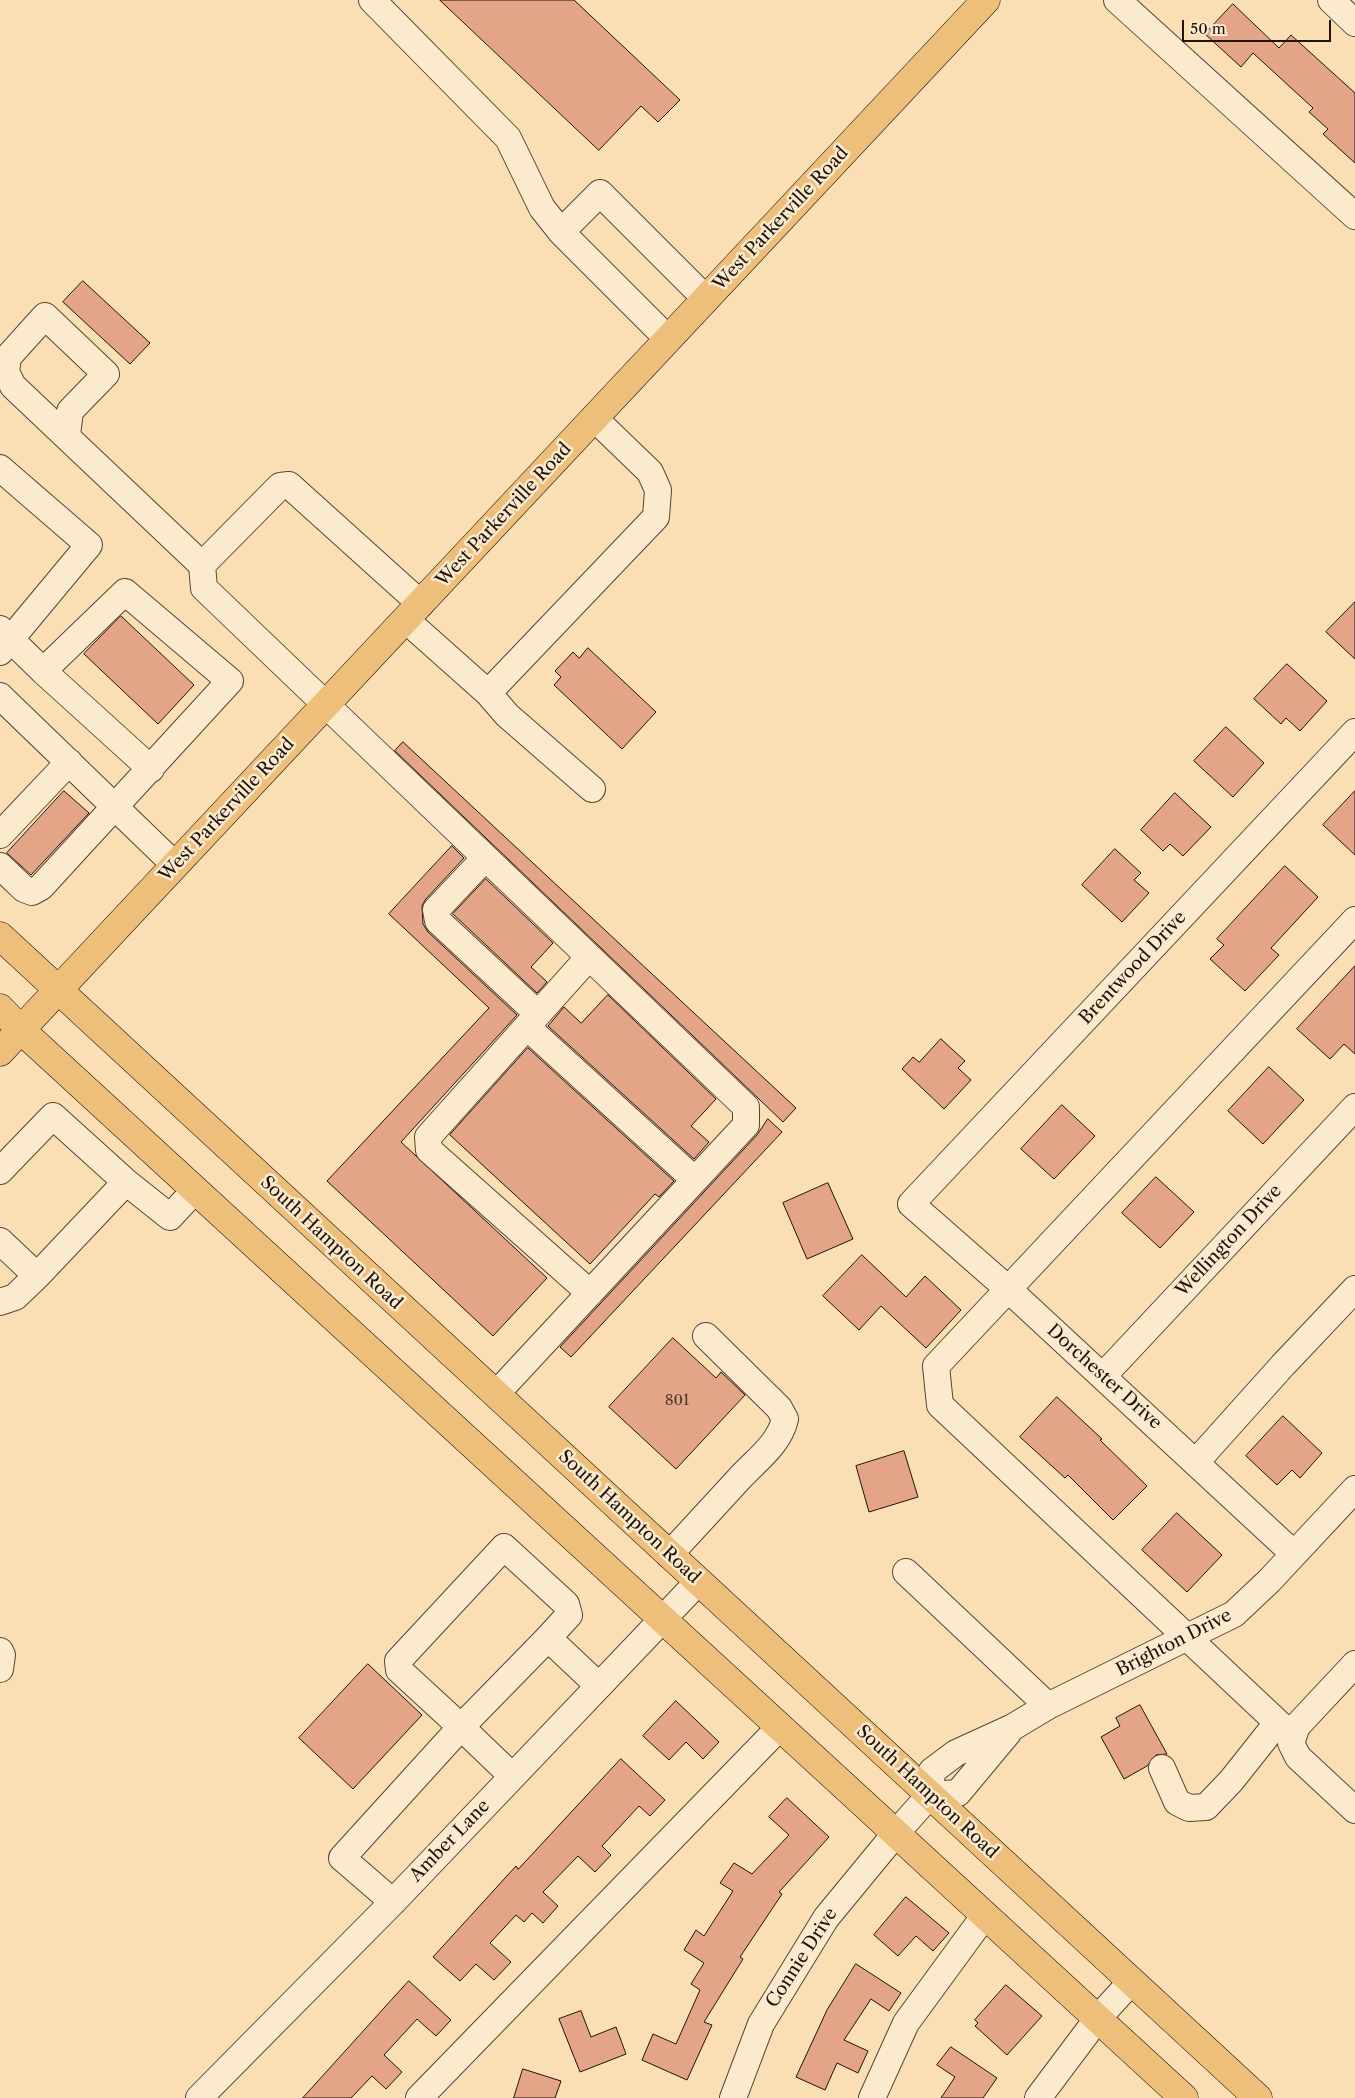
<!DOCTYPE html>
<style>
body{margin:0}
#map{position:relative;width:1355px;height:2098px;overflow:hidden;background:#fadeb4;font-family:"Libre Caslon Text",serif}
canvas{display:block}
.scale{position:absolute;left:1182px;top:20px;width:149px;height:22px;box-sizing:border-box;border:2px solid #1f140b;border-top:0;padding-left:6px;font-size:15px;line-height:18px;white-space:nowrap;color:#1f140b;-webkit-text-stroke:4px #fceace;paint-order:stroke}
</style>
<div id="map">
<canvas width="1355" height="2098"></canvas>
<div class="scale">50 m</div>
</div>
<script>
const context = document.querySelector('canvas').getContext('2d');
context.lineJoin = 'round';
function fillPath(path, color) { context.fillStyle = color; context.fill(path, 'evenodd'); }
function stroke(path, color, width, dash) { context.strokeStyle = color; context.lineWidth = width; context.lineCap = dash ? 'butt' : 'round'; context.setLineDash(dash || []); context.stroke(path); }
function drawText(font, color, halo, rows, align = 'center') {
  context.font = font + ' "Libre Caslon Text",serif'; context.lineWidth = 5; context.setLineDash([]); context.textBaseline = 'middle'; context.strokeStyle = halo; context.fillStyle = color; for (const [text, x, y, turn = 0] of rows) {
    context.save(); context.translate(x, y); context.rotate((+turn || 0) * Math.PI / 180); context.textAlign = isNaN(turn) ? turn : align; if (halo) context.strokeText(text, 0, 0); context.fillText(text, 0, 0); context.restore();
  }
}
const building = new Path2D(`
 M 440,0 L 574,0 L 680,100 L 658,122 L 641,106 L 599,150 Z
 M 1233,4 L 1279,48 L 1291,35 L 1355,93 L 1355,163 L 1323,134 L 1328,129 L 1309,112 L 1313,108 L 1253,53 L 1241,67 L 1205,34 Z
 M 83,281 L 150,343 L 130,364 L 63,302 Z
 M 1355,602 L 1355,659 L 1326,632 Z
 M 121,616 L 194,685 L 158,724 L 84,654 Z
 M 588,648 L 656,712 L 622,749 L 554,685 L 561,677 L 555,671 L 573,652 L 579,658 Z
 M 1287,664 L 1327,701 L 1300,731 L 1286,718 L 1281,724 L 1254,699 Z
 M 1226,727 L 1264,763 L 1233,797 L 1194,761 Z
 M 403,742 L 796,1108 L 783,1122 L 395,751 Z
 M 64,791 L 89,813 L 31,875 L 7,853 Z
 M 1355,791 L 1355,855 L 1323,825 Z
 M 1175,793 L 1211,827 L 1183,856 L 1170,844 L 1163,851 L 1141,830 Z
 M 452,846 L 464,858 L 425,900 L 422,906 L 423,924 L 428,932 L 517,1015 L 401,1142 L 547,1278 L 493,1336 L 327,1181 L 489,1008 L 389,914 Z
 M 1115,849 L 1141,873 L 1134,880 L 1149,893 L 1122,922 L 1082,885 Z
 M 1285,866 L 1318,897 L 1271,948 L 1279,955 L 1245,991 L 1210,959 L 1224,945 L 1217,939 Z
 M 486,879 L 553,943 L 531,967 L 547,982 L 537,993 L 453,914 Z
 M 1355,966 L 1355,1054 L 1344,1044 L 1330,1059 L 1297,1029 Z
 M 608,995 L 716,1099 L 691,1126 L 709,1142 L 694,1159 L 548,1026 L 564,1007 L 581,1023 Z
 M 941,1039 L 965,1061 L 958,1068 L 971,1080 L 944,1109 L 902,1069 L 913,1057 L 919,1062 Z
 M 528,1048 L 674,1181 L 659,1197 L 655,1194 L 590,1264 L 450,1135 Z
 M 1269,1067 L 1304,1100 L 1263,1144 L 1228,1111 Z
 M 1062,1105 L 1095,1136 L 1054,1179 L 1021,1149 Z
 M 768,1119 L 782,1132 L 571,1357 L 560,1347 L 757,1135 Z
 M 1156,1177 L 1194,1212 L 1160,1248 L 1122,1213 Z
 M 828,1183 L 853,1239 L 807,1259 L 783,1203 Z
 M 862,1255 L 906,1297 L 925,1276 L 961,1310 L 926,1348 L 881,1306 L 859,1330 L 823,1296 Z
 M 673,1338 L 716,1378 L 721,1372 L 745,1395 L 676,1469 L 609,1407 Z
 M 1057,1397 L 1102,1439 L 1100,1440 L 1147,1486 L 1113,1520 L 1068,1475 L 1065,1478 L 1020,1437 Z
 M 1283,1416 L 1322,1453 L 1300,1478 L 1292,1470 L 1277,1485 L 1246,1456 Z
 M 904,1451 L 918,1497 L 869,1512 L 856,1466 Z
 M 1177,1513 L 1222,1555 L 1187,1592 L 1142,1550 Z
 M 368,1664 L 422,1715 L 353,1789 L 299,1738 Z
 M 676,1701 L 719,1742 L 703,1759 L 686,1742 L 669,1760 L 643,1736 Z
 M 1140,1705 L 1167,1754 L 1156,1755 L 1147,1766 L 1124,1779 L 1101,1737 L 1120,1726 L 1116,1718 Z
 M 621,1759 L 665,1800 L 650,1816 L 639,1806 L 602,1846 L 611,1855 L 595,1872 L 578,1856 L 543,1892 L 558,1906 L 543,1923 L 532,1913 L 524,1922 L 516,1915 L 490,1943 L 511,1962 L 494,1980 L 476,1964 L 460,1981 L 433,1957 L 516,1866 L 518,1869 Z
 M 787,1798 L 829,1837 L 779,1892 L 782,1894 L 740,1957 L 743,1959 L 704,2022 L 712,2025 L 687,2080 L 642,2060 L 653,2034 L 676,2044 L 700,1990 L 691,1984 L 704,1963 L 684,1950 L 696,1930 L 704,1936 L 733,1891 L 720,1883 L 734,1863 L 752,1874 L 789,1835 L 769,1817 Z
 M 906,1897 L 949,1933 L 933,1951 L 916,1936 L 898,1956 L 874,1935 Z
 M 856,1964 L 901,1993 L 889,2011 L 871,1999 L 844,2040 L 868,2051 L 858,2073 L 837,2063 L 825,2090 L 796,2077 L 827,2010 Z
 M 409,1981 L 451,2020 L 436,2036 L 417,2019 L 384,2055 L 402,2072 L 386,2089 L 372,2076 L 351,2098 L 303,2098 Z
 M 1006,1985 L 1042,2016 L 1007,2055 L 975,2026 L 978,2023 L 975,2020 Z
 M 581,2011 L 591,2037 L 616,2027 L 626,2054 L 580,2072 L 559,2019 Z
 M 951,2047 L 997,2078 L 983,2098 L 941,2098 L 955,2077 L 937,2065 Z
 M 523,2069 L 561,2081 L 555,2098 L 514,2098 Z`);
fillPath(building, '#e4a487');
stroke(building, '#1f140b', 1);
const minor = new Path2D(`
 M 372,0 L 508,138 L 542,208 L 561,232
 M 1117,0 L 1355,216
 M 1331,0 L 1355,23
 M 668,339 L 561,232 L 600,193 L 706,299
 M 67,435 L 70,411 L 106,374 L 45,316 L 8,357 L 6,372 L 13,386 L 202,565
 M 0,468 L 89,545 L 0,652
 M 421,604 L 289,485 L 280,486 L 202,565 L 204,588 L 746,1107 L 746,1125 L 496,1394
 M 406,620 L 488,693
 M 0,629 L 43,671 L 125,592 L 230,681 L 41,887 L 32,892 L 24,889 L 0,866
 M 43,671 L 151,769
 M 0,696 L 175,865
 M 592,789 L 507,715 L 488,693 L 656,517 L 658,490 L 650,472 L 594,418
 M 0,835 L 69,762
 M 485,858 L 436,910 L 438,921 L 538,1014
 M 589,957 L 428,1137 L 429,1150 L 590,1293
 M 527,1027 L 695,1180
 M 0,1171 L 53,1116 L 126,1182 L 170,1217 L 195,1190
 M 0,1241 L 37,1276 L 15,1297 L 0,1302
 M 37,1276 L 126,1182
 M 1103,1376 L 1355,1107
 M 1196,1462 L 1283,1365 L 1355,1289
 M 1294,1554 L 1008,1289 L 911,1204 L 1355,732
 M 669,1555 C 692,1530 715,1505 738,1480 C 755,1461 779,1445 785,1419 L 779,1408 L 706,1336
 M 906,1572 L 1048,1706
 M 0,1651 L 2,1655 L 0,1669
 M 1355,1664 L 1297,1726 L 1291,1743 L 1298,1757 L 1355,1810
 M 1293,1737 L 940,1405 L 936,1366 L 1355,920
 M 1162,1768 L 1177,1802 L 1189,1808 L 1206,1807 L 1231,1781 L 1277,1723
 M 512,1776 L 461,1727 L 548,1638 L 599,1686
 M 930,1795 L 932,1771 L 956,1753 L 1013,1727 L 1048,1706 L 1234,1614 L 1269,1581 L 1355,1489
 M 930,1795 L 958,1793 L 1008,1733
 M 393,1902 L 342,1858 L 461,1727 L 399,1670 L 398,1661 L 504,1547 L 566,1604 L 569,1615 L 548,1638
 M 199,2098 L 393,1902 L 699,1581
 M 419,2098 L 780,1727
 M 733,2098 L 761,2024 L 826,1918 L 896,1833 L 930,1795
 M 872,2098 L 906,2023 L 985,1915
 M 1038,2098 L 1098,2018 L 1132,1981`);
const major = new Path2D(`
 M 0,936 L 1258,2098
 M 0,1008 L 21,1030 L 1184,2098
 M 0,1052 L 986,0`);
stroke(minor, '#564635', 28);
stroke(major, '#1f140b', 29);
stroke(minor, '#fceace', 26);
stroke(major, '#edbf7a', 28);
drawText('15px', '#50382a', null, [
 ["801",677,1401]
]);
drawText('18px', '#1f140b', '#fceace', [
 ["West Parkerville Road",781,219,-47],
 ["West Parkerville Road",504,515,-47],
 ["West Parkerville Road",227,810,-47],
 ["Brentwood Drive",1133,968,-47],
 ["Wellington Drive",1229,1241,-47],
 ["South Hampton Road",331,1243,43],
 ["Dorchester Drive",1104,1377,42],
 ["South Hampton Road",629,1517,43],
 ["Brighton Drive",1174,1643,-27],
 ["South Hampton Road",927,1792,43],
 ["Amber Lane",450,1841,-46],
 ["Connie Drive",802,1958,-57]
]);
</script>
